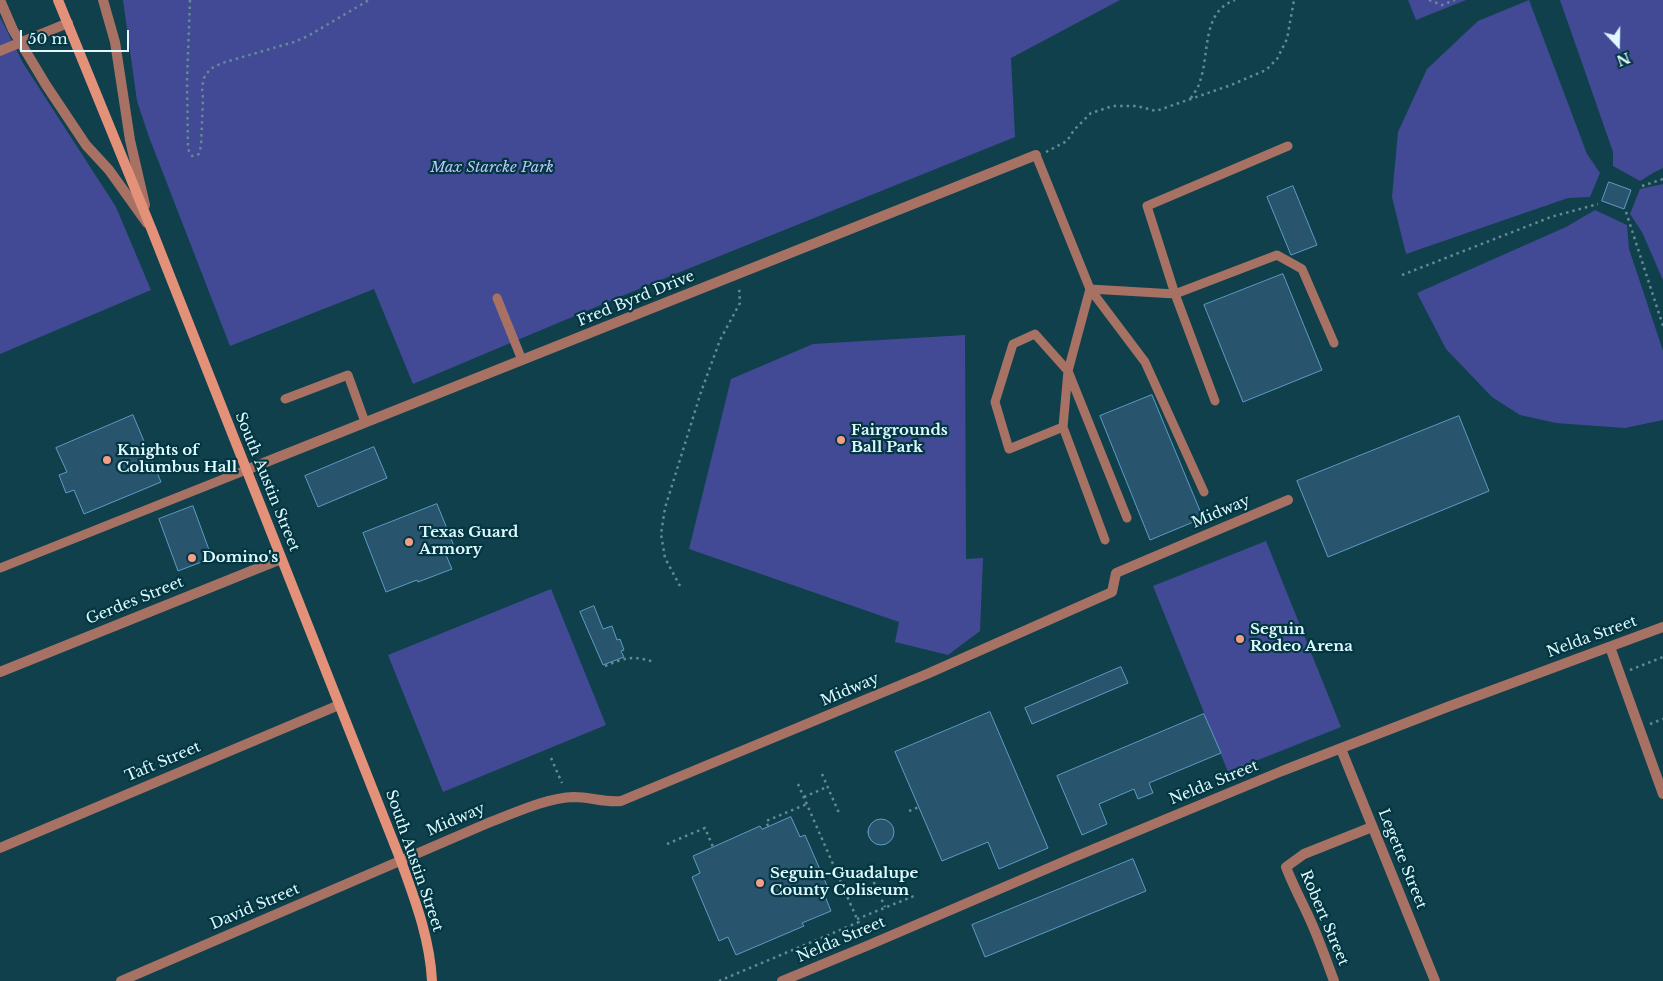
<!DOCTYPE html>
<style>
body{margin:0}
#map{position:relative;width:1663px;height:981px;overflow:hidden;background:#10404b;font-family:"Libre Baskerville",serif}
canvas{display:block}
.north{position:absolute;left:1593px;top:20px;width:50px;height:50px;-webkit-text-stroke:4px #023640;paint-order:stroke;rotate:159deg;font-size:14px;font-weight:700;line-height:20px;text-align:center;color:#e0f8ff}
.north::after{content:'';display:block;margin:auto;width:18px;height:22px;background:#e0f8ff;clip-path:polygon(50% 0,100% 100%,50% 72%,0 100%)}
.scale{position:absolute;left:20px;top:30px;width:109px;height:22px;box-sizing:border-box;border:2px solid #e0f8ff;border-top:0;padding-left:6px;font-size:15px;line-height:18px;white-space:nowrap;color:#e0f8ff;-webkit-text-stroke:4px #023640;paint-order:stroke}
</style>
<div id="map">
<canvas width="1663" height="981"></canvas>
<div class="north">N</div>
<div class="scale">50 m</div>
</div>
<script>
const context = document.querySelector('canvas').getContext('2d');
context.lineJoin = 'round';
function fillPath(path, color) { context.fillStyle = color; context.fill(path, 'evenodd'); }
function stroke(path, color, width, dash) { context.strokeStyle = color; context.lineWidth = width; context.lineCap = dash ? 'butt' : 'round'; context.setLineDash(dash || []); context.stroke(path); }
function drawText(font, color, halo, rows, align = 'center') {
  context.font = font + ' "Libre Baskerville",serif'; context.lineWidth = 4.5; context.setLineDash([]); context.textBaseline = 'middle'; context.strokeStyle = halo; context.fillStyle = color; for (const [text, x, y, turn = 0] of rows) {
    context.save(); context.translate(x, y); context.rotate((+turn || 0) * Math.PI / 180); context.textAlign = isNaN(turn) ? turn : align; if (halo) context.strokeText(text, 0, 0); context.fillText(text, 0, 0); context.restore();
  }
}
fillPath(new Path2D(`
 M 123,0 L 1120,0 L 1011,58 L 1015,137 L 653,283 L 413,384 L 374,289 L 230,346 L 149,137 L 137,101 Z
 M 1408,0 L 1466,0 L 1416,20 Z
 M 1529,0 L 1587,154 L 1600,173 L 1590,197 L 1568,198 L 1406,254 L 1392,197 L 1398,132 L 1427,69 L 1478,21 Z
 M 1560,0 L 1663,0 L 1663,168 L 1653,173 L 1640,181 L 1613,166 L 1613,152 Z
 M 0,17 L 23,63 L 116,207 L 151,290 L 0,354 Z
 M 1663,184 L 1663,280 L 1642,232 L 1630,214 L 1640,189 Z
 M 1595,210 L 1627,225 L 1629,249 L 1663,351 L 1663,420 L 1625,428 L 1556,423 L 1520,415 L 1492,397 L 1446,349 L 1417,293 L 1566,227 Z
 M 965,335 L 966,559 L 983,558 L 980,631 L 948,655 L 895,642 L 899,622 L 689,549 L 731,379 L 813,344 Z
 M 1266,541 L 1341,727 L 1228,772 L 1153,586 Z
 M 551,589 L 606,725 L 443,792 L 388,655 Z`), '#424a95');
const building = new Path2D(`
 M 1609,182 L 1631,190 L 1624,209 L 1602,201 Z
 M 1293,186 L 1317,245 L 1291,255 L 1267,197 Z
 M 1283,274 L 1322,370 L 1243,402 L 1204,305 Z
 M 1152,395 L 1203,518 L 1150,540 L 1100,416 Z
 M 133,415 L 161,482 L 84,514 L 74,490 L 66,493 L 59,475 L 67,472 L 56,448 Z
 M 1459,416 L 1489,491 L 1328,557 L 1297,481 Z
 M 374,447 L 387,478 L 318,507 L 305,476 Z
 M 437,504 L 456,551 L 446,555 L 452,569 L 418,582 L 417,580 L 386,592 L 363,533 Z
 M 193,506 L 212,558 L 178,571 L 159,519 Z
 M 594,606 L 603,629 L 612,626 L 617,640 L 620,639 L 624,650 L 621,651 L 624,657 L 603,665 L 580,612 Z
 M 1121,667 L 1128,683 L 1032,724 L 1025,708 Z
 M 990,712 L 1048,848 L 999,869 L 988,842 L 942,861 L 895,752 Z
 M 1204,714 L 1221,753 L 1149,783 L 1153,793 L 1138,799 L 1134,789 L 1099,804 L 1107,824 L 1082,835 L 1057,776 Z
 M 791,817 L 800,837 L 805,835 L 828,888 L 823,891 L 831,911 L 802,923 L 804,926 L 736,955 L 728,937 L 719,941 L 692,877 L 700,873 L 693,856 L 760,826 L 762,829 Z
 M868 832a13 13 0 1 1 26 0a13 13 0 1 1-26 0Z
 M 1133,859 L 1146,891 L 985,957 L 972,925 Z`);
fillPath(building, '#29546d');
stroke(building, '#5c9dc4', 1);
stroke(new Path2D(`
 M 190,0 L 187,80 L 188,149 L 192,156 L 199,154 L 201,146 L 203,99 L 202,87 L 204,78 L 210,69 L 222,63 L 294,42 L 308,36 L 369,0
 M 1429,0 L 1442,5 L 1455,0
 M 1191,98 C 1194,93 1199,87 1200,81 C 1210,54 1201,12 1235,0
 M 1046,152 L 1067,141 L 1074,130 L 1091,113 L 1113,106 L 1137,106 L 1156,111 L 1231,85 L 1266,70 L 1277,59 L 1287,39 L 1294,0
 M 1642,186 L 1663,179
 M 1626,212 L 1663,326
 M 1402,275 L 1551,217 L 1598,204
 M 680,586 L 665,558 L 661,534 L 665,508 L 701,392 L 720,340 L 740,303 L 739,286
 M 605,666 C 624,658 633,655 654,662
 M 1630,670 L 1663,657
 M 1650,724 L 1663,719
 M 551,758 L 562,783
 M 822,774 L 839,813
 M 798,784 L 864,935
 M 804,797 L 827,787
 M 909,811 L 919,807
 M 768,826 L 766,821 L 807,804
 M 667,844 L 705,828 L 713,847
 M 871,876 L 885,907
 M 857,919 L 914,896
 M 719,981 L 859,922`), '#648a94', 2.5, [2.5, 4]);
stroke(new Path2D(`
 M 1036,155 L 1090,289 L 1145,362 L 1204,492
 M 497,298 L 522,360
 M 1035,334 L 1068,371 L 1063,427 L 1009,449 L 995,402 L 1013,344 Z
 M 285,399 L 348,375 L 365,422
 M 1215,401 L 1175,294 L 1147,206 L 1288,146
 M 1063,427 L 1105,540
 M 1127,518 L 1068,371 L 1090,289 L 1175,294 L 1277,255 L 1302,269 L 1334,343
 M 0,568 L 246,470`), '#a77264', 9);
stroke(new Path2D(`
 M 0,0 L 13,30 L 46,85 L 86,145 L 109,170 L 147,223
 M 103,0 L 115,42 L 130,140 L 145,205
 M 0,51 L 68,23
 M 246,470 L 1036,155
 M 1610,647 L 1663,794
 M 0,672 L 281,559
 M 1341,749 L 1435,981
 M 0,848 L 339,705
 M 121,981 L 488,823 C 515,813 545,798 574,797 C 591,797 605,803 621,801 L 927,674 L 1112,592 L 1116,573 L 1288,500
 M 782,981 L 869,945 L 1072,858 L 1282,771 L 1450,706 L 1663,627
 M 1334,981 C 1325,957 1317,933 1306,911 C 1299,896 1292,883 1286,867 L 1304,854 L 1372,827`), '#a77264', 10);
stroke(new Path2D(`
 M 58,0 L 151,228 L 401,861 C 415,900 430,939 432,981`), '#e4917a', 10);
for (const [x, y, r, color] of [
 [841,440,5,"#f49e87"],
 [107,460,5,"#f49e87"],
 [409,542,5,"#f49e87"],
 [192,558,5,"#f49e87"],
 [1240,639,5,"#f49e87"],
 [760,883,5,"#f49e87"]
]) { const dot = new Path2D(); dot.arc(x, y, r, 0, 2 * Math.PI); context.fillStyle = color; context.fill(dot); stroke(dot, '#023640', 2); }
drawText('italic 15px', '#bbc5fa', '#023640', [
 ["Max Starcke Park",492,168]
]);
drawText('15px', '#e0f8ff', '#023640', [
 ["Fred Byrd Drive",636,299,-22],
 ["South Austin Street",267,482,68],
 ["Midway",1221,512,-23],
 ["Gerdes Street",135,601,-22],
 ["Nelda Street",1592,637,-20],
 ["Midway",850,690,-23],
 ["Taft Street",163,762,-23],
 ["Nelda Street",1214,783,-22],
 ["Midway",456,820,-23],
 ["Legette Street",1402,859,68],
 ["South Austin Street",414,861,71],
 ["David Street",255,907,-23],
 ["Robert Street",1324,918,67],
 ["Nelda Street",841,940,-23]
]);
drawText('bold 15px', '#e0f8ff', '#023640', [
 ["Fairgrounds",851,431],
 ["Ball Park",851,448],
 ["Knights of",117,451],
 ["Columbus Hall",117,468],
 ["Texas Guard",419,533],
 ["Armory",419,550],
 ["Domino's",202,558],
 ["Seguin",1250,630],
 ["Rodeo Arena",1250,647],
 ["Seguin-Guadalupe",770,874],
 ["County Coliseum",770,891]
], 'left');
</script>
